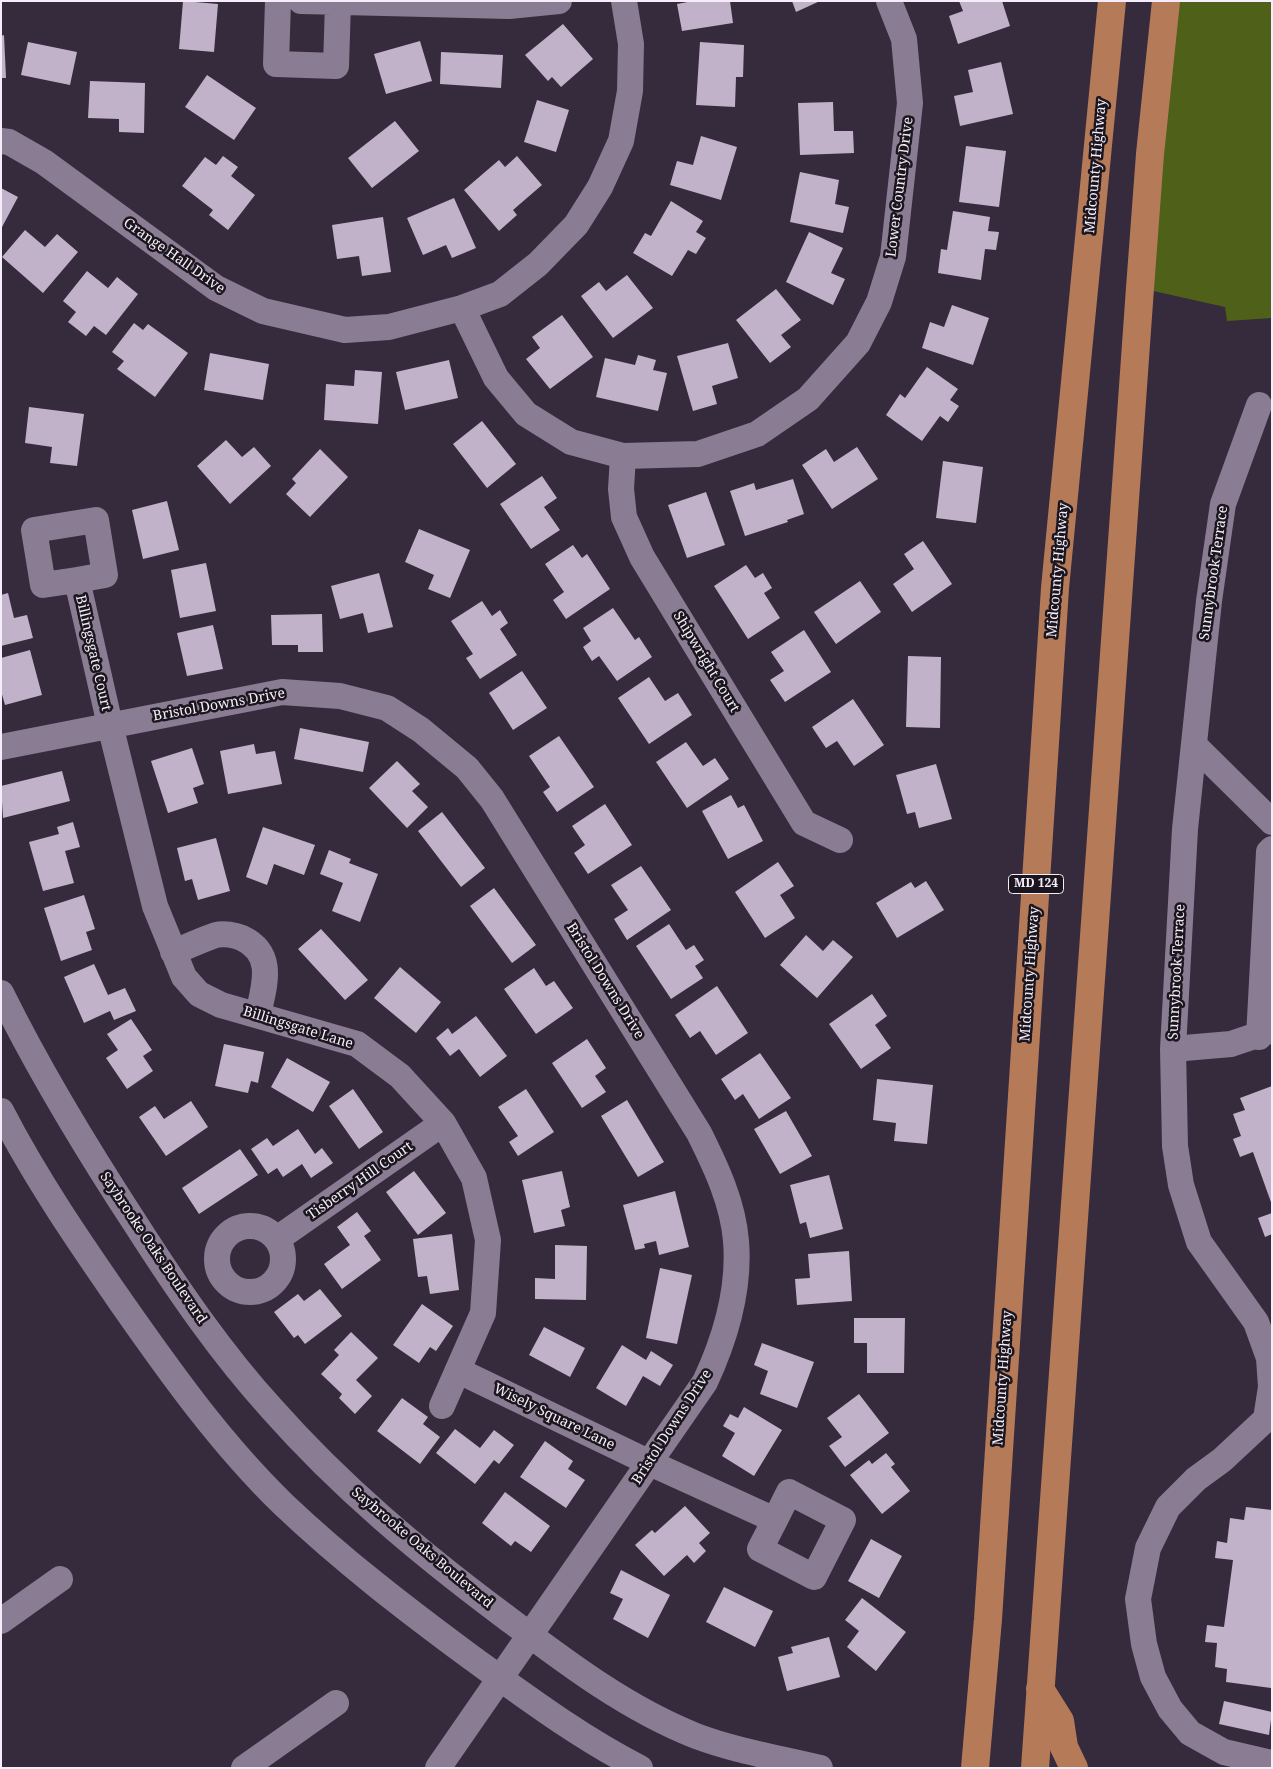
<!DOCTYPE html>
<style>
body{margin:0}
#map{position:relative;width:1273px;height:1769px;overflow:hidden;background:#362a3d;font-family:"Noto Serif",serif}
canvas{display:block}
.frame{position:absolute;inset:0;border:2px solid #f5eefa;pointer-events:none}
</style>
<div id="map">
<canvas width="1273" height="1769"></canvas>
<div class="frame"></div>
</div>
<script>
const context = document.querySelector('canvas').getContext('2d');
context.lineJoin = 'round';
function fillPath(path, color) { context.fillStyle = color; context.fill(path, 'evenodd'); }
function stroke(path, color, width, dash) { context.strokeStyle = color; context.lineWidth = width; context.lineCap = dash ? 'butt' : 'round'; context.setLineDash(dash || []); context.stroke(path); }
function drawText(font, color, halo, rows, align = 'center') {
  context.font = font + ' "Noto Serif",serif'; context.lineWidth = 5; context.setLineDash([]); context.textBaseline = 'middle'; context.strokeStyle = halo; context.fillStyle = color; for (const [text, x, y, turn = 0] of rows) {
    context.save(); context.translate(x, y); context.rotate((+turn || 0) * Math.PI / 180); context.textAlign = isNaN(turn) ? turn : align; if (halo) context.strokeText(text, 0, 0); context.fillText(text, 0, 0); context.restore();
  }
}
fillPath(new Path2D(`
 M 1166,1 L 1272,1 L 1272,318 L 1227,321 L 1225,307 L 1140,288 Z`), '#4f6119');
fillPath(new Path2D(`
 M 183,1 L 218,4 L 214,52 L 179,49 Z
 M 693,1 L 730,1 L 733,23 L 682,31 L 677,4 Z
 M 792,1 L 820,1 L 796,12 Z
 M 959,1 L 1002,1 L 1010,26 L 958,44 L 949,16 L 963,11 Z
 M 563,24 L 593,59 L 561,87 L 552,77 L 548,81 L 525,55 Z
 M 4,35 L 6,78 L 1,78 L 1,36 Z
 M 420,41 L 432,81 L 386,94 L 374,54 Z
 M 28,42 L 77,52 L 70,85 L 21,75 Z
 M 700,42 L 744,45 L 743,77 L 736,77 L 735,107 L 696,105 Z
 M 441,52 L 503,55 L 501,88 L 440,84 Z
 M 1001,62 L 1013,114 L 960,126 L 954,96 L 973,92 L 968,70 Z
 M 207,75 L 256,108 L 234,140 L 185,107 Z
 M 90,81 L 145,83 L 144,133 L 119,132 L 119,119 L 88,118 Z
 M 537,100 L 569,110 L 556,152 L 524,142 Z
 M 833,102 L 834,131 L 853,131 L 854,153 L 800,155 L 798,103 Z
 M 395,121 L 419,151 L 372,188 L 348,158 Z
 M 701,136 L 737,147 L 721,200 L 670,185 L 677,161 L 693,165 Z
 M 966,146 L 1006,151 L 999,207 L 959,202 Z
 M 223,156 L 238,167 L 231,176 L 255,195 L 228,230 L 209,215 L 213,210 L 182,186 L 205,157 L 216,165 Z
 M 517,156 L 542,185 L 513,210 L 517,215 L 499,231 L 464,190 L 499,160 L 505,167 Z
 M 800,172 L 839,180 L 835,204 L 849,207 L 843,233 L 790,222 Z
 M 1,188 L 18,197 L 1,229 Z
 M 454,198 L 476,248 L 452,258 L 446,245 L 423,255 L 407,218 Z
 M 671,201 L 703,221 L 696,232 L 706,238 L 696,254 L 688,250 L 672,276 L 633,253 L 645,233 L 651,236 Z
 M 953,211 L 990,217 L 988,231 L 999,232 L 996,250 L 985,249 L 981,280 L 938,273 L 941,249 L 947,250 Z
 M 383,217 L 391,272 L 362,276 L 359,256 L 337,259 L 332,225 Z
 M 25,230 L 45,247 L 57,234 L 78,252 L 43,293 L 2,257 Z
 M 809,232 L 843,248 L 831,273 L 845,279 L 833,305 L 786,282 Z
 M 87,271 L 108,288 L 117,277 L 138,294 L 106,335 L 94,326 L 86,336 L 68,322 L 76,312 L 63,301 Z
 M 627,275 L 653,308 L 613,338 L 581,296 L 599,282 L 606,291 Z
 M 776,289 L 801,320 L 781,335 L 791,347 L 770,363 L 736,320 Z
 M 952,305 L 989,318 L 973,365 L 922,348 L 930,322 L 944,327 Z
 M 562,315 L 593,357 L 550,389 L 526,359 L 540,348 L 532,337 Z
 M 134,323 L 143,330 L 148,324 L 188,353 L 155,397 L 117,369 L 124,361 L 112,352 Z
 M 728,343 L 738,378 L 712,386 L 717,404 L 693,411 L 677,356 Z
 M 210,353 L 269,364 L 263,400 L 204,390 Z
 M 638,355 L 656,360 L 653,370 L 667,373 L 658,411 L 596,397 L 605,358 L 635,365 Z
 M 449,360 L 458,398 L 405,410 L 396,372 Z
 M 927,367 L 958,389 L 950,400 L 959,406 L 948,422 L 940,416 L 922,441 L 886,415 L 900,394 L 905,398 Z
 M 355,370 L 382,372 L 378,424 L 324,420 L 326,384 L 354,386 Z
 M 29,407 L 84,414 L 77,466 L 50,463 L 52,447 L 25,443 Z
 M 482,421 L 516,464 L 487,488 L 453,444 Z
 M 226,440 L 242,457 L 254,447 L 271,466 L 230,504 L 197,466 Z
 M 857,447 L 878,479 L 832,509 L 802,465 L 826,449 L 834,462 Z
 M 320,449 L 348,477 L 310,517 L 286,494 L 296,483 L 292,479 Z
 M 943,461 L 983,467 L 976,523 L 936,518 Z
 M 542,476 L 557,498 L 544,507 L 560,530 L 531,549 L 500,504 Z
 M 793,479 L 804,514 L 787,520 L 788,522 L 745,536 L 730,491 L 754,483 L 756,490 Z
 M 706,492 L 725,545 L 687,558 L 668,505 Z
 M 167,501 L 179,550 L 143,559 L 132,510 Z
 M 419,529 L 470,550 L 450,598 L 428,589 L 434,575 L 405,562 Z
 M 923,541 L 952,584 L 912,612 L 893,584 L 914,569 L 904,554 Z
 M 573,545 L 582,558 L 587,554 L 610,589 L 566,619 L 553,600 L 564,592 L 545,564 Z
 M 206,563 L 216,611 L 180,618 L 171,570 Z
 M 746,565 L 755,578 L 763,573 L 772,588 L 764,593 L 780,618 L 748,639 L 714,586 Z
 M 379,573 L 393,627 L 368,633 L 363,613 L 340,619 L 331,586 Z
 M 860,581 L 881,612 L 836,644 L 814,612 Z
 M 8,593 L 14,618 L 27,615 L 33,638 L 1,646 L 1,595 Z
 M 482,601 L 492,616 L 500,610 L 508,623 L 500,629 L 517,655 L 480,679 L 466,658 L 473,654 L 451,621 Z
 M 613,608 L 635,640 L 639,637 L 652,657 L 617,681 L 599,656 L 592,661 L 583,647 L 591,641 L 583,628 Z
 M 322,614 L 323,652 L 298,652 L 298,645 L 272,645 L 271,615 Z
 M 213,625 L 223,669 L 187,676 L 177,633 Z
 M 804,630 L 831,672 L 785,702 L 770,680 L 784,671 L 771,652 Z
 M 30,650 L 42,695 L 5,705 L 1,691 L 1,658 Z
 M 908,656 L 941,657 L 940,728 L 906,727 Z
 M 522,671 L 547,708 L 513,730 L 489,693 Z
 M 649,677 L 665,701 L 678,693 L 692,715 L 649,744 L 618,698 Z
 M 853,699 L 884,745 L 854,766 L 837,741 L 826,748 L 812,727 Z
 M 300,728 L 369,742 L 363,772 L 294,759 Z
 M 559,736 L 594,787 L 557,812 L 543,792 L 550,787 L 529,756 Z
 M 686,742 L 703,766 L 715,758 L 729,779 L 687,808 L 656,762 Z
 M 254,744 L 256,754 L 275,751 L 282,784 L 228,794 L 220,751 Z
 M 192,748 L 204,784 L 193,788 L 198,803 L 168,813 L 151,761 Z
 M 397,761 L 420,784 L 412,791 L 428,807 L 407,828 L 369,788 Z
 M 936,764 L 952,819 L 919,828 L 915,812 L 907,814 L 896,775 Z
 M 62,771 L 70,801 L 3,818 L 1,786 Z
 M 731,795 L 738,808 L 744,805 L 763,841 L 728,859 L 702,811 Z
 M 605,804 L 632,845 L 588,874 L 574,853 L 585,845 L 572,826 Z
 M 442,812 L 485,868 L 461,887 L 418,831 Z
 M 73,822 L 80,847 L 65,851 L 74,883 L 43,891 L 29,842 L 59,834 L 57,827 Z
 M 263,827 L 315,845 L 304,875 L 274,864 L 267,885 L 246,877 Z
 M 216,838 L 230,891 L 198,900 L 192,879 L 185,881 L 177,848 Z
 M 329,850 L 351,859 L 349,863 L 378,874 L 360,922 L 332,911 L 343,883 L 320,874 Z
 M 778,862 L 794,886 L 780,895 L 795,918 L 765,938 L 735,892 Z
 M 641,866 L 671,910 L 627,940 L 614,919 L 628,910 L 611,885 Z
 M 926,881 L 944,910 L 897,938 L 876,903 L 911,882 L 915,888 Z
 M 494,888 L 536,945 L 512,963 L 470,906 Z
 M 84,895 L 95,929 L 86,932 L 92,950 L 61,961 L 44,908 Z
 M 669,924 L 686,950 L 694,945 L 704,960 L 695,966 L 703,978 L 671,999 L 636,946 Z
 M 321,929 L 368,980 L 345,1000 L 298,949 Z
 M 806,935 L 823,951 L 833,940 L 853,957 L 817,998 L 780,965 Z
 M 94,964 L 108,995 L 125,988 L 136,1011 L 114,1020 L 110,1011 L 84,1023 L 64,977 Z
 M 400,967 L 441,1002 L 416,1033 L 374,998 Z
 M 534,968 L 546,986 L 554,981 L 573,1008 L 536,1034 L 504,989 Z
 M 717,986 L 748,1033 L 716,1055 L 700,1031 L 690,1038 L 675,1015 Z
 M 872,994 L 887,1016 L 875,1025 L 891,1048 L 861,1069 L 829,1024 Z
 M 476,1016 L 507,1056 L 480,1077 L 459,1049 L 450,1056 L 436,1038 L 448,1028 L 452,1034 Z
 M 131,1019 L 152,1050 L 143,1056 L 153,1071 L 127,1089 L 106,1058 L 118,1050 L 107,1034 Z
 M 587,1039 L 606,1068 L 595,1076 L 606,1092 L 582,1108 L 552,1063 Z
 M 224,1044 L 264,1052 L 258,1083 L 251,1081 L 248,1093 L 215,1086 Z
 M 760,1053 L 791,1098 L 759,1119 L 743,1094 L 735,1100 L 721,1079 Z
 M 287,1058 L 330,1082 L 313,1112 L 271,1087 Z
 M 877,1079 L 933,1085 L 927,1144 L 894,1141 L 896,1123 L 873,1120 Z
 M 1272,1086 L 1272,1205 L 1253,1152 L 1240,1157 L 1233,1139 L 1241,1136 L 1233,1114 L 1245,1110 L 1240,1098 Z
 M 353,1089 L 383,1132 L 359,1149 L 329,1106 Z
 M 526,1089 L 554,1132 L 518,1156 L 509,1142 L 518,1136 L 498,1107 Z
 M 627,1100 L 664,1162 L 638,1177 L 601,1116 Z
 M 191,1101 L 208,1127 L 166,1156 L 139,1117 L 155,1106 L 164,1119 Z
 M 786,1111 L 812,1156 L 780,1174 L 754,1129 Z
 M 298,1129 L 315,1154 L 322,1148 L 333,1163 L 311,1178 L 302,1164 L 283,1177 L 277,1168 L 268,1174 L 251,1149 L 267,1138 L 273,1146 Z
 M 240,1149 L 258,1175 L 199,1214 L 182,1188 Z
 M 414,1171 L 446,1213 L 418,1235 L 386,1192 Z
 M 562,1171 L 570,1207 L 561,1210 L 565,1226 L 534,1233 L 522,1180 Z
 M 829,1175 L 843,1229 L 810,1238 L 806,1222 L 800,1224 L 790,1185 Z
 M 675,1191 L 689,1247 L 659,1255 L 656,1241 L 644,1244 L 645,1248 L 635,1250 L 623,1205 Z
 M 357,1212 L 371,1231 L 364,1236 L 381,1260 L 342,1289 L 324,1264 L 350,1245 L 337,1227 Z
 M 1272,1213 L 1272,1234 L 1265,1237 L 1258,1218 Z
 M 452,1234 L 459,1290 L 430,1294 L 427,1276 L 418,1277 L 413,1239 Z
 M 555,1245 L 587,1246 L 586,1300 L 535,1299 L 535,1278 L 555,1279 Z
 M 849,1251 L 852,1301 L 797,1305 L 795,1279 L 810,1278 L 808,1254 Z
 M 660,1268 L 692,1275 L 677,1344 L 646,1338 Z
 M 320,1289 L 342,1316 L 305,1344 L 298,1335 L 294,1338 L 274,1312 L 298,1294 L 304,1301 Z
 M 422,1304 L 453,1326 L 436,1351 L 430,1347 L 419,1363 L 393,1345 Z
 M 854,1318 L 905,1318 L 904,1373 L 867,1373 L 867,1343 L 854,1343 Z
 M 544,1327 L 585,1348 L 570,1377 L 529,1355 Z
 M 351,1332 L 378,1358 L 356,1380 L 372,1396 L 355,1414 L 339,1398 L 342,1394 L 321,1374 L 339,1355 L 334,1350 Z
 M 762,1343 L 814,1362 L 797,1408 L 760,1394 L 768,1371 L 754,1365 Z
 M 622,1345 L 646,1360 L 651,1351 L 673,1365 L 660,1386 L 643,1376 L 626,1406 L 596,1388 Z
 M 859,1394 L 889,1433 L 845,1467 L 829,1446 L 842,1437 L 827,1418 Z
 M 402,1398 L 428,1417 L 423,1424 L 440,1437 L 420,1464 L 377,1431 Z
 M 744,1407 L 782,1430 L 754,1476 L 722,1456 L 735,1433 L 723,1426 L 730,1414 L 738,1418 Z
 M 455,1429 L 480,1448 L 494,1430 L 514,1445 L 499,1464 L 494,1460 L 475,1484 L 436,1453 Z
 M 545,1441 L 573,1461 L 568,1469 L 585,1480 L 566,1508 L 520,1477 Z
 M 886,1453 L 895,1464 L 891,1467 L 910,1491 L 882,1514 L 850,1475 L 869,1460 L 872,1464 Z
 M 505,1492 L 550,1526 L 531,1552 L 515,1541 L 511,1546 L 482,1523 Z
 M 685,1506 L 710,1533 L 699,1543 L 706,1551 L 694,1563 L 687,1555 L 664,1576 L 635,1545 L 652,1530 L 655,1533 Z
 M 1246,1507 L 1272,1510 L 1271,1688 L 1226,1682 L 1227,1669 L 1215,1667 L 1217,1643 L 1205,1642 L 1207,1625 L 1224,1627 L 1233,1560 L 1215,1558 L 1217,1541 L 1227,1543 L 1230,1518 L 1244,1520 Z
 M 871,1539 L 902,1556 L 879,1598 L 848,1581 Z
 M 621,1570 L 670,1595 L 648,1638 L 613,1619 L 623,1599 L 610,1593 Z
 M 724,1587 L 773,1611 L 755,1647 L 706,1622 Z
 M 862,1598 L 906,1632 L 876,1671 L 847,1647 L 859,1631 L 845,1620 Z
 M 829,1637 L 840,1677 L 787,1691 L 778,1657 L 793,1653 L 791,1647 Z
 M 1224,1701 L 1272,1712 L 1269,1735 L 1219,1724 Z`), '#c1b2ca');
stroke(new Path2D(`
 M 278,1 L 276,64 L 336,66 L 338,3
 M 301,1 L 509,6 L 559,1
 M 1,141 L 9,142 L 44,162 L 216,288 L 263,311 L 345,330 L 389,327 L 462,308 L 500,294 L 538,264 L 576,225 L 600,187 L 621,141 L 630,91 L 631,44 L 624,1
 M 462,308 L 496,378 L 526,414 L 571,442 L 623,456 L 698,454 L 757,434 L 808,399 L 858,343 L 879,302 L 893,257 L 910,103 L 904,39 L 889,1
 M 1259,405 L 1223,504 L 1209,601 L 1185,829 L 1173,1049 L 1175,1146 L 1181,1185 L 1199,1242 L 1256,1322 L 1269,1358 L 1271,1387 L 1266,1419 L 1222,1460 L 1196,1479 L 1168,1507 L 1148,1548 L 1138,1599 L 1144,1644 L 1153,1677 L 1170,1709 L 1190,1733 L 1224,1752 L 1272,1763
 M 623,456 L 621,489 L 624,517 L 642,557 L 804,823 L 840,840
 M 77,580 L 105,575 L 96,520 L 34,530 L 43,585 L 77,580 L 110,725 L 155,906 L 184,977 L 199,994 L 221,1005 L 357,1044 L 400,1076 L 443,1123 L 474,1178 L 488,1240 L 483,1313 L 442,1406
 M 1194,745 L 1272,822
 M 1,747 L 282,692 L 340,696 L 387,708 L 421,730 L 467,768 L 492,799 L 699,1133 C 716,1167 733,1203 736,1241 C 740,1289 725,1339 705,1382 L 438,1768
 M 173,952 C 187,947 201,940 216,935 C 224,933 235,935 242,938 C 276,954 264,986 258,1015
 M 1,993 C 41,1074 88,1151 137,1226 C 178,1290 221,1353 272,1409 C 341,1487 420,1553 503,1615 C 563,1660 625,1708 696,1736 C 736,1751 779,1758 820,1768
 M 1259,1037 L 1269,852 L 1272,849
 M 1173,1049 L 1231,1044 L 1272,1030
 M 1,1111 C 36,1179 80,1243 123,1305 C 172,1375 222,1445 284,1505 C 343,1561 407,1610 472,1658 C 526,1697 581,1738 640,1768
 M217 1259a33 33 0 1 1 66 0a33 33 0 1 1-66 0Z
 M 277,1239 L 443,1123
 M 459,1371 L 650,1463 L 775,1520 L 789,1492 L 843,1520 L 814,1577 L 760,1549 L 775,1520
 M 1,1621 L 60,1579
 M 244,1768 L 336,1703`), '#8a7c92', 26);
stroke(new Path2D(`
 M 1040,1689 L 1060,1721 L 1064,1747 L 1074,1768
 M 975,1768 L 988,1619 L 1055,588 L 1112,1
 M 1035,1768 L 1140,288 L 1150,154 L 1166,1`), '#b57b58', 28);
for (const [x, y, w] of [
 [1036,884,55]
]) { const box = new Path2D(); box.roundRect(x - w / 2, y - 9.5, w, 19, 4); context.fillStyle = '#1b151e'; context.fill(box); stroke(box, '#f5eefa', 1); }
drawText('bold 12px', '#f5eefa', null, [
 ["MD 124",1036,884]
]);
drawText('14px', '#f5eefa', '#1b151e', [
 ["Midcounty Highway",1096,166,-85],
 ["Lower Country Drive",900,187,-83],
 ["Grange Hall Drive",174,256,35],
 ["Midcounty Highway",1058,570,-85],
 ["Sunnybrook Terrace",1214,573,-82],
 ["Billingsgate Court",93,653,77],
 ["Shipwright Court",706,662,59],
 ["Bristol Downs Drive",219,705,-10],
 ["Sunnybrook Terrace",1177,972,-87],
 ["Midcounty Highway",1030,974,-86],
 ["Bristol Downs Drive",605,981,58],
 ["Billingsgate Lane",298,1028,17],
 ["Tisberry Hill Court",360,1181,-35],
 ["Saybrooke Oaks Boulevard",153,1248,56],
 ["Midcounty Highway",1003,1378,-86],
 ["Wisely Square Lane",554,1417,26],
 ["Bristol Downs Drive",672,1427,-57],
 ["Saybrooke Oaks Boulevard",422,1548,40]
]);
</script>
